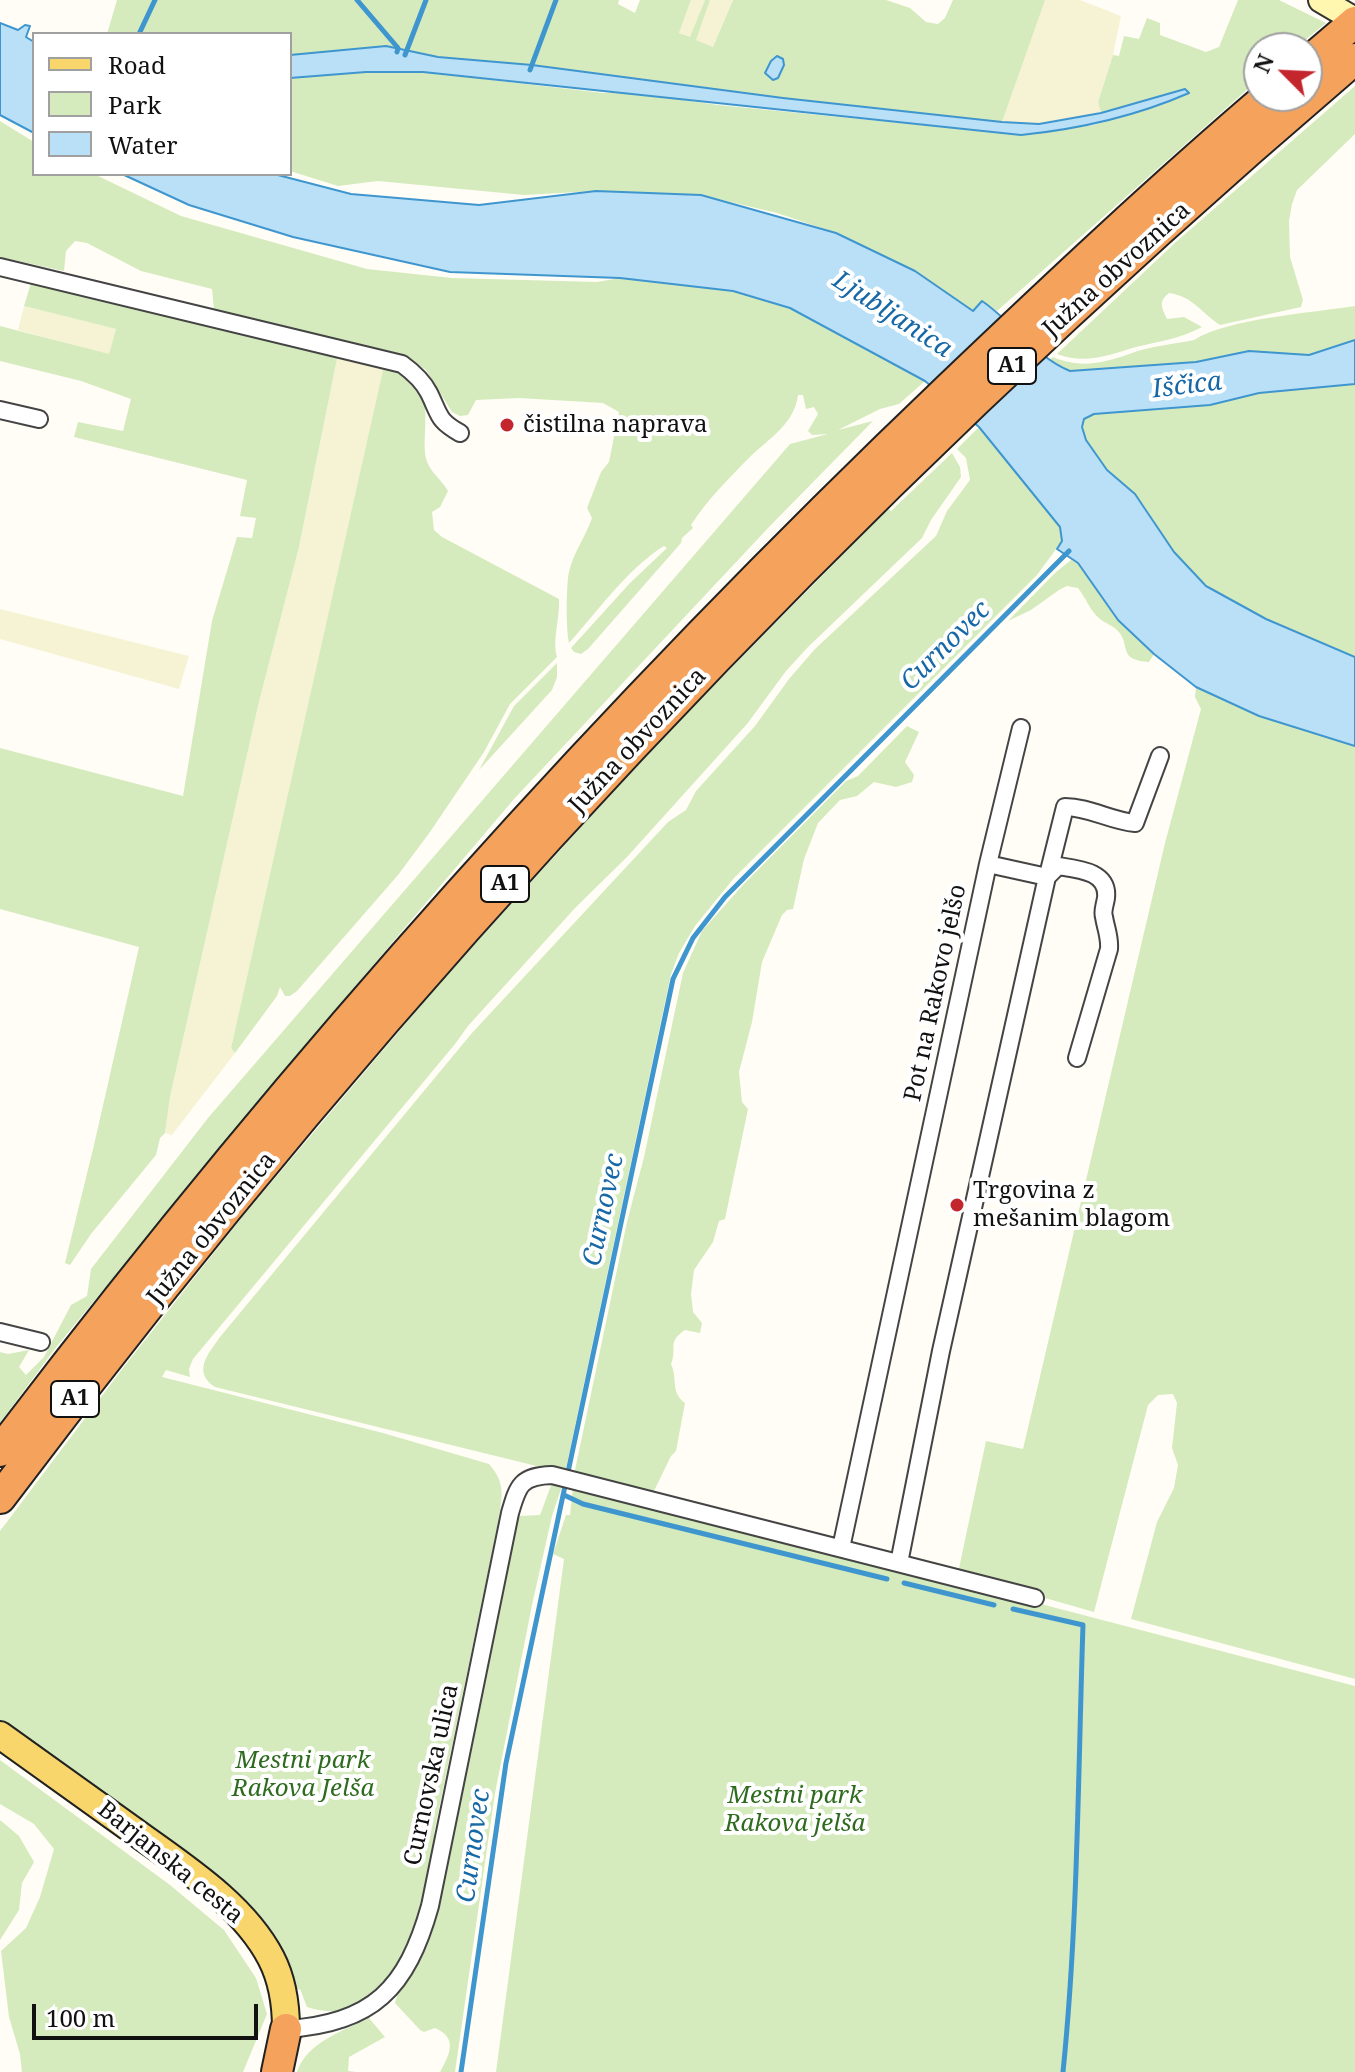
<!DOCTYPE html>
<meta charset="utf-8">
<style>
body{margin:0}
#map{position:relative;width:1355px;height:2072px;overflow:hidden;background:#fffdf5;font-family:"Noto Serif",serif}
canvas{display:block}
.legend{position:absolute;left:32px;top:32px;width:260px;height:144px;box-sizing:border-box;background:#fff;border:2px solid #a0a0a0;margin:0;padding:10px 14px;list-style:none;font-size:24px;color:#111}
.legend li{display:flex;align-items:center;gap:16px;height:40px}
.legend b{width:40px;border:2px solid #a0a0a0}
.north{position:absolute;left:1243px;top:32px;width:80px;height:80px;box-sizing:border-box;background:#fff;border:2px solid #a0a0a0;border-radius:50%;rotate:294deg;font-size:22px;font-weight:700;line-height:32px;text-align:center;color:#111}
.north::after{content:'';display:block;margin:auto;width:28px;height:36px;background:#c4262e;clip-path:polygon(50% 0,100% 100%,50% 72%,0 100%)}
.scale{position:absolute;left:32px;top:2004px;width:226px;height:36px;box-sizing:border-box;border:4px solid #111;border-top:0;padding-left:10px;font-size:24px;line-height:28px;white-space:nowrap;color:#111;-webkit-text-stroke:6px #fff;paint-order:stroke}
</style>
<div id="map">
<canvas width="1355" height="2072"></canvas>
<ul class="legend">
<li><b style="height:10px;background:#f9d66b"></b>Road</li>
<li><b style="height:22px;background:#d5ebbd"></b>Park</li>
<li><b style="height:22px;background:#b9e0f7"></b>Water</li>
</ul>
<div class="north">N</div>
<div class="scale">100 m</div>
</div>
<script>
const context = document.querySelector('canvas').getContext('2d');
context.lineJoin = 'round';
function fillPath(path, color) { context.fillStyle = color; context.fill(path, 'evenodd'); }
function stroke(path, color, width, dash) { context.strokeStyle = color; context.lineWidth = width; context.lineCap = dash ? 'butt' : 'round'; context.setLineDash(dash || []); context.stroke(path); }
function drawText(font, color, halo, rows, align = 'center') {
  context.font = font + ' "Noto Serif",serif'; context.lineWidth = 8; context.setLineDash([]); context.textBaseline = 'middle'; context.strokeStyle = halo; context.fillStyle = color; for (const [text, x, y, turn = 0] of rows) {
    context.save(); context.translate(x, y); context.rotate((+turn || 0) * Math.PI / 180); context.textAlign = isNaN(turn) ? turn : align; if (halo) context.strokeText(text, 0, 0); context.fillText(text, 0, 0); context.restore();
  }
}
fillPath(new Path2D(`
 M 691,0 L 705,0 L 691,38 L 679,33 Z
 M 710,0 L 733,0 L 713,47 L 695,40 Z
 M 1044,0 L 1080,0 L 1121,16 L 1113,55 L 1098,102 L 1101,113 L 1039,124 L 1002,122 Z
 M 24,306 L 116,329 L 109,355 L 18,330 Z
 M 338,354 L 384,366 L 384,370 L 231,1048 L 235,1053 L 172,1135 L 165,1133 L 170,1097 L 258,706 L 299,547 Z
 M 0,609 L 189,656 L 179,689 L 0,639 Z`), '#f6f3d4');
fillPath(new Path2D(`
 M 117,0 L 619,0 L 618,4 L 635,13 L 640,0 L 691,0 L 679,33 L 690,37 L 705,0 L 710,0 L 696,40 L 713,47 L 733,0 L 886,0 L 910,8 L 926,22 L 938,24 L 945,18 L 953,0 L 1045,0 L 1002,122 L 807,101 L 532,65 L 438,57 L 386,46 L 290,55 L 290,34 L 107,34 Z
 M 1238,0 L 1279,0 L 1326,23 L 1295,48 L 1259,48 L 1259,79 L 997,311 L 982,302 L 973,311 L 915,271 L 836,233 L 777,213 L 701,195 L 596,191 L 524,195 L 378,181 L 338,186 L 290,171 L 290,78 L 366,72 L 423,72 L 603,93 L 627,92 L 718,105 L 1021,135 L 1094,125 L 1141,111 L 1188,93 L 1101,113 L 1098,102 L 1113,55 L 1119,56 L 1124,36 L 1139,39 L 1147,18 L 1160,23 L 1160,35 L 1206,52 L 1219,47 Z
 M 1355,86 L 1355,134 L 1297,190 L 1292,204 L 1289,221 L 1290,257 L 1303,300 L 1301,307 L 1220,325 C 1199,311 1194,297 1169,293 C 1158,301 1162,308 1167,319 L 1184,317 L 1202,327 C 1180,339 1160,341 1136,347 C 1108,355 1086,365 1057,354 L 1176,242 Z
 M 0,121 L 34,142 L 34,174 L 94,174 L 181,216 L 367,269 L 452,278 L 597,282 L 620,278 L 733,291 L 766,299 L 790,308 L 925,381 L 899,404 L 880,409 L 838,430 L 873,421 L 769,527 L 514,799 L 308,1042 L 57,1346 L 0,1423 L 0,1352 L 8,1354 L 29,1350 L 19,1367 L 26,1375 L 44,1357 L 71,1305 L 87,1296 L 91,1269 L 208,1118 L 790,444 L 828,434 L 812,435 L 808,431 L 818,414 L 814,407 L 806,409 L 803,395 L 798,395 C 794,425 769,438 749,458 C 729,478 707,500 691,525 L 693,528 L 682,538 L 681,543 L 588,649 L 581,654 L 574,652 L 571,648 L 630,583 L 667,548 L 664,546 C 628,568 598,611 569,643 C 566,631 566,585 569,572 C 573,553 586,536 592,518 L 587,508 L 601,472 L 609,462 L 619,412 L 603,403 L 519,398 L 476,400 L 468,415 L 460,416 L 452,412 L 426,370 L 405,355 L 214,309 L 212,289 L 141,271 L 87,243 L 75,241 L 66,251 L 64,271 L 0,257 Z
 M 31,283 L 338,354 L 299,547 L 258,706 L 170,1097 L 165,1133 L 160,1138 L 156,1155 L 91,1234 L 70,1265 L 65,1263 L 94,1145 L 139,947 L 0,909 L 0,748 L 183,796 L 212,621 L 237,537 L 252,538 L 256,518 L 240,516 L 247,480 L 74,437 L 78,422 L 123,431 L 131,399 L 81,381 L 0,361 L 0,326 L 109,354 L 116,329 L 24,306 Z
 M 1355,306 L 1355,340 L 1309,355 L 1249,351 L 1196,362 L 1080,372 L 1070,371 L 1048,361 L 1053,357 C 1081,369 1104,363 1132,353 C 1152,346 1174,344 1194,340 C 1229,318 1312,313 1355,306 Z
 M 384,366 C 391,368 403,370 409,374 C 433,391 423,429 425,453 C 427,471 440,477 448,491 L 440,507 L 432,512 L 434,530 L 442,537 L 559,599 C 560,619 552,640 557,657 L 510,704 L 484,752 L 430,832 L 398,875 L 297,991 L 290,996 L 285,996 L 280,987 L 277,996 L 235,1053 L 231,1048 Z
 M 1355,384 L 1355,657 C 1296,633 1227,611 1183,563 C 1163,542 1151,510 1133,492 C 1115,474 1076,449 1084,419 L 1094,414 L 1210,405 L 1259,393 Z
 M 979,427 L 1060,527 L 1062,541 L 1037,575 L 734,878 L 695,926 L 679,953 L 671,974 L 565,1473 L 215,1387 C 192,1372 208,1354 220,1337 L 472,1033 L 668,822 L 686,810 L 696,791 L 755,726 L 789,679 L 815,649 L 936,536 L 947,511 L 970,480 L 966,458 L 957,449 Z
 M 952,453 L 960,467 L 961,477 L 931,520 L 922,538 L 808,647 L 786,671 L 747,724 L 627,857 L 576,907 L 468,1026 L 455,1044 L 193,1359 L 189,1369 L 190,1377 L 166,1370 L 162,1377 L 383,1433 L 489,1464 C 508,1485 501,1501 497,1528 L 434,1833 L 437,1838 C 424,1901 401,2037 307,2007 L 300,1989 L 296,1990 L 225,1886 L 0,1722 L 0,1531 L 123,1368 L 243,1216 L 450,971 L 666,734 L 888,509 L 891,511 Z
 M 1071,560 L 1078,563 L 1118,620 L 1154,654 L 1149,662 C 1116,660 1132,645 1117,630 C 1112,625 1105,623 1100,619 C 1090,611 1086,598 1078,588 L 1067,586 L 1059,590 L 1031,610 L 1008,621 L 1055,573 Z
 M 557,663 L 557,677 L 552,690 L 479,770 L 514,706 Z
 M 1196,687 L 1259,716 L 1355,746 L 1355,1679 L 1131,1619 L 1157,1522 L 1174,1488 L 1178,1465 L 1172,1448 L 1177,1403 L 1173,1394 L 1158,1395 L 1148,1405 L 1094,1612 L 958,1573 L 986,1441 L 1023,1449 L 1165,843 L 1201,709 L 1195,697 Z
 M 907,726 L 919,732 L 905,762 L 914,775 L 912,782 L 896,787 L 874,782 L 857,796 L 840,800 L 818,823 L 804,859 L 793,909 L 787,910 L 782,915 L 762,962 L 752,1022 L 739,1072 L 742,1102 L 748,1109 L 725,1219 L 719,1221 L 713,1242 L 694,1270 L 691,1294 L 693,1312 L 702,1323 L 700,1333 L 685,1330 C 666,1343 678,1347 671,1364 C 678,1379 670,1392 685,1403 L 676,1451 L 671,1456 L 653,1493 L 574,1475 L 627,1222 L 644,1157 L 683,973 L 702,931 L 742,886 L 846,781 L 858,776 Z
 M 553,1480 L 563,1483 L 552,1516 L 532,1605 L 495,1793 L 455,2072 L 440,2072 C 450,2054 458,2038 435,2028 L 424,2032 L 420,2030 L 395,2003 C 399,1986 414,1966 422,1948 L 486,1671 L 518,1516 L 540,1515 Z
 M 573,1487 L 838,1551 L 1355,1686 L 1355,2072 L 496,2072 L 564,1559 L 553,1554 L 566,1515 L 570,1515 Z
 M 0,1760 L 170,1885 L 224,1930 L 256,1978 L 267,2014 L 243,2072 L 22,2072 L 20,2054 L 9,2017 L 1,1951 L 26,1928 L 40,1897 L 54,1849 L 34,1824 L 0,1804 Z
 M 0,1820 L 19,1836 L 34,1862 L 22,1883 L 19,1910 L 0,1940 Z
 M 369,2018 L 385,2037 L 349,2057 L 348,2071 L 356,2072 L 297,2072 C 307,2042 343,2031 369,2018 Z`), '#d5ebbd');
const water = new Path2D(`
 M 0,23 L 18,30 L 25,25 L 30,26 L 26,37 L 34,42 L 34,133 L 0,115 Z
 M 386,46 L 438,57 L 532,65 L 783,98 L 1002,122 L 1039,124 L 1101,113 L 1185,89 L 1189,93 C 1134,117 1080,129 1021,135 L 423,72 L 366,72 L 290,78 L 290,55 Z
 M 777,56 L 783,59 L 784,65 L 778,78 L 773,80 L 765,73 L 771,61 Z
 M 122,174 L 274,174 L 351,194 L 479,205 L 596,191 L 701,195 L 836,233 L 915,271 L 973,311 L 982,301 C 1013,322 1035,357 1070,371 L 1196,362 L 1249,351 L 1309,355 L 1355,340 L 1355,384 L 1259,393 L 1210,405 L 1094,414 L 1084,419 L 1082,427 L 1086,440 L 1107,470 L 1135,494 L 1174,552 L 1206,586 L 1266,619 L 1355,657 L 1355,746 L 1259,716 L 1196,687 L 1154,654 L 1118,620 L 1078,563 L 1057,549 L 1062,541 L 1060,527 L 979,427 L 925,381 L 790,308 L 733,291 L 620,278 L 450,272 L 293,237 L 189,205 Z`);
fillPath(water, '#b9e0f7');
stroke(water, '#3f96cf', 2);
stroke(new Path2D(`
 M 357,0 L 398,48 L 397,52
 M 139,34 L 155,0
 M 405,55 L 426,0
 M 530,70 L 556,0
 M 564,1495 L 583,1504 L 887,1579
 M 904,1583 L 994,1605
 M 1013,1609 L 1083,1625 C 1078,1774 1078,1924 1063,2072
 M 461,2072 L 506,1763 L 673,979 L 693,938 L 725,897 L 1069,551`), '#3f96cf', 5);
const street = new Path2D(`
 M 0,267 L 402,364 C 413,372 423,381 429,393 C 440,415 437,420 460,433
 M 0,410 L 39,419
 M 988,864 L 1021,728
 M 1048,875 L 1065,807 C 1089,807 1111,821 1135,823 L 1160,756
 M 1047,877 L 1058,866 C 1077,869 1109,871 1106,898 C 1105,905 1102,911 1104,917 C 1106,929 1110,937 1109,949 L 1077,1058
 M 0,1332 L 41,1342
 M 841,1548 L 988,864 L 1047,877 L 941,1351 L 899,1563
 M 286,2029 C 373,2024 407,1988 430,1906 L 510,1513 C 518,1485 521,1476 552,1475 L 1035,1598`);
const secondary = new Path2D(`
 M 1321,0 L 1355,20`);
const primary = new Path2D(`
 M 0,1735 C 45,1767 89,1799 134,1831 C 182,1866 243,1904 271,1958 C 283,1981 286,2004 286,2029`);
const highway = new Path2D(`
 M 1307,63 L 1355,22
 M 0,1451 C 288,1071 606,715 951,386 C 1055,287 1159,189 1268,96
 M 0,1498 C 397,970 853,487 1355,59
 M 277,2072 L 286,2029`);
stroke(street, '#444', 20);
stroke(secondary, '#333', 28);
stroke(primary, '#222', 30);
stroke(highway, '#222', 34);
stroke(street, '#fff', 16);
stroke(secondary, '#fff6b0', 24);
stroke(primary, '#f9d66b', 26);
stroke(highway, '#f5a25d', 30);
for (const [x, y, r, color] of [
 [507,425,8,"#c4262e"],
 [957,1205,8,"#c4262e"]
]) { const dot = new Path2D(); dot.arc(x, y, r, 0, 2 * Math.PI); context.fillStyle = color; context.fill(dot); stroke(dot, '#fff', 3); }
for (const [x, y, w] of [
 [1012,366,48],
 [505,884,48],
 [75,1399,48]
]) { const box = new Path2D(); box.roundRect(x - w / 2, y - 18, w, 36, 6); context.fillStyle = '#fff'; context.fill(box); stroke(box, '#111', 2); }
drawText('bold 22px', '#111', null, [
 ["A1",1012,366],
 ["A1",505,884],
 ["A1",75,1399]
]);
drawText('24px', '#111', '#fff', [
 ["Južna obvoznica",1117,270,-42],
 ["Južna obvoznica",638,741,-47],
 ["Pot na Rakovo jelšo",936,993,-78],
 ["Južna obvoznica",212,1229,-51],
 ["Curnovska ulica",432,1775,-78],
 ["Barjanska cesta",170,1863,39]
]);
drawText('24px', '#111', '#fff', [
 ["čistilna naprava",523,425],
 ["Trgovina z",973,1191],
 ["mešanim blagom",973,1219]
], 'left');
drawText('italic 24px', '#2f6b1f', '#fff', [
 ["Mestni park",303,1761],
 ["Rakova Jelša",303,1789],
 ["Mestni park",795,1796],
 ["Rakova jelša",795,1824]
]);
drawText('italic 26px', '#1768a6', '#fff', [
 ["Ljubljanica",892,315,33],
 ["Iščica",1187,386,-7],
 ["Curnovec",946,646,-45],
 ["Curnovec",604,1210,-78],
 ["Curnovec",474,1846,-82]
]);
</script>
